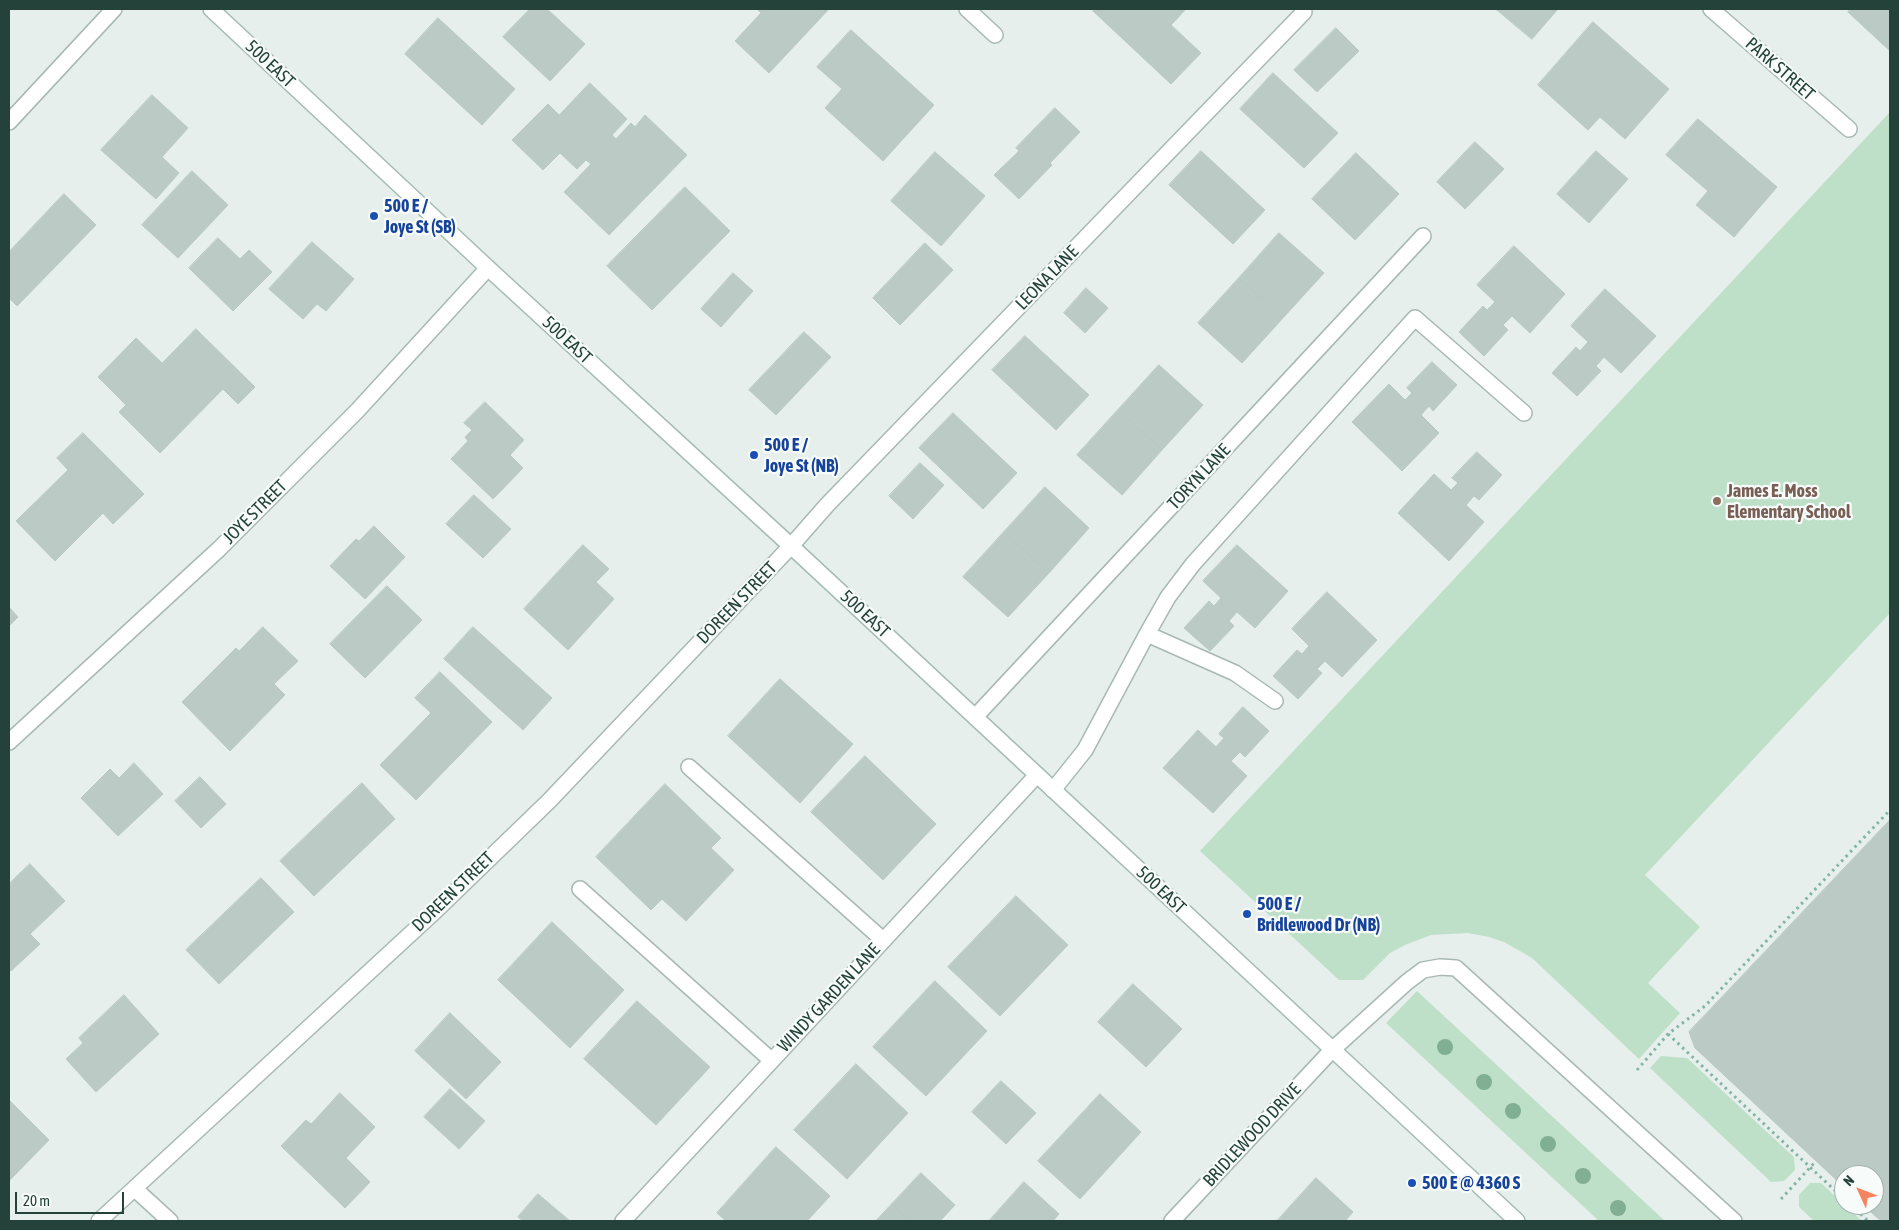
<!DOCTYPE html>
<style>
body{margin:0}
#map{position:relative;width:1899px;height:1230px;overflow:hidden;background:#e6efeb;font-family:"Asap Condensed",sans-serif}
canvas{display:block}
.frame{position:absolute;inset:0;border:10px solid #24423a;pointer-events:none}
.north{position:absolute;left:1834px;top:1165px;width:50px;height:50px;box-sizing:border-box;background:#f7fbf9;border:1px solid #a3b1ad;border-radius:50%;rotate:313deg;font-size:14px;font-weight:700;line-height:20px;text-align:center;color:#24423a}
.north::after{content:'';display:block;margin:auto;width:18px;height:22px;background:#f4845f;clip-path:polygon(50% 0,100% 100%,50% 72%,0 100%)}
.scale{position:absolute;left:15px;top:1192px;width:109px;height:22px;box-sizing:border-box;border:2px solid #24423a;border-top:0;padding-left:6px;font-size:15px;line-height:18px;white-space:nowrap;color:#24423a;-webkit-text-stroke:4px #f7fbf9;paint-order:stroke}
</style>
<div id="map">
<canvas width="1899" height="1230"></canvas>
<div class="frame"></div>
<div class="north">N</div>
<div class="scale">20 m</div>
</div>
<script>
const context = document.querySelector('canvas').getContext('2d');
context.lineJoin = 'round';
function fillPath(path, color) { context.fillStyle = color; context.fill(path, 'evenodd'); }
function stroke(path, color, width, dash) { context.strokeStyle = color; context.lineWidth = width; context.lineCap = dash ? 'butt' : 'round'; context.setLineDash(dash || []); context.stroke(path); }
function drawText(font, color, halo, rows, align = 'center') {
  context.font = font + ' "Asap Condensed",sans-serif'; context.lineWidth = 4.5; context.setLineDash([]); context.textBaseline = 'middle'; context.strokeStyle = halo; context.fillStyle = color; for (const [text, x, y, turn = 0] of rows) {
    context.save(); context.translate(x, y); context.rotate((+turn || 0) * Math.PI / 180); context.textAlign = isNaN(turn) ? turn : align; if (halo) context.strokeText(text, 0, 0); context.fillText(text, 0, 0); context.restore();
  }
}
fillPath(new Path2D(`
 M 1890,112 L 1890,613 L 1645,875 L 1700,927 L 1648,983 L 1680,1013 L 1639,1059 L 1532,958 L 1504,942 L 1489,937 L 1468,933 L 1431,935 L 1405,945 L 1390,953 L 1363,980 L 1339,980 L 1200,851 Z
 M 1417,991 L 1665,1221 L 1599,1221 L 1386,1023 Z
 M 1661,1056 L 1687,1058 L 1794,1157 L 1795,1170 L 1784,1181 L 1771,1182 L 1650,1068 Z
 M 1810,1183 L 1821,1183 L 1862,1221 L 1814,1221 L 1799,1207 L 1799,1195 Z`), '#bfe0c8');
const building = new Path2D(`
 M 530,9 L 547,9 L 585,44 L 550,81 L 503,37 Z
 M 757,9 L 829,9 L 769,73 L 735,41 L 761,13 Z
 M 1095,9 L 1186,9 L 1171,25 L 1201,53 L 1171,84 L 1093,11 Z
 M 1496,9 L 1558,9 L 1532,39 Z
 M 1851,9 L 1890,9 L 1890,51 L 1848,12 Z
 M 438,18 L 515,89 L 482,125 L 405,54 Z
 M 1593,22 L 1669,89 L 1625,139 L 1600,117 L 1588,130 L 1538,85 Z
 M 1336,28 L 1359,51 L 1317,92 L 1294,70 Z
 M 851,30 L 934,105 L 883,161 L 825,108 L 842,89 L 817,67 Z
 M 1273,73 L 1338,133 L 1304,168 L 1240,109 Z
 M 590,83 L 627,119 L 612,135 L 616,139 L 631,123 L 635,127 L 645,115 L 687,155 L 609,235 L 564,192 L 591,164 L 586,160 L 577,169 L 560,153 L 543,170 L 512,140 L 548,104 L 559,115 Z
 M 152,95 L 188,128 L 162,157 L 179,173 L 156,199 L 101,150 Z
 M 1055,108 L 1080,132 L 1050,163 L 1052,165 L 1019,199 L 994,175 L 1019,151 L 1016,148 Z
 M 1698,119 L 1777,187 L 1734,237 L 1696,205 L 1708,191 L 1666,155 Z
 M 1475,142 L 1504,169 L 1465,209 L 1437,182 Z
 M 1201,151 L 1265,210 L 1233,244 L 1169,185 Z
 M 1596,151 L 1628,179 L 1589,223 L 1557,194 Z
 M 935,152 L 985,196 L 941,246 L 891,201 Z
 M 1356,153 L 1399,194 L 1355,240 L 1312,199 Z
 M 192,171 L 228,205 L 178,258 L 142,225 Z
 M 685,187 L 730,231 L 652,310 L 607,266 Z
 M 64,194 L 96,225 L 17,306 L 9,298 L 9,252 Z
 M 1279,233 L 1324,273 L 1283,318 L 1239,278 Z
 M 218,238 L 240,259 L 249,250 L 272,272 L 233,311 L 189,268 Z
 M 312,242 L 354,279 L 326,311 L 317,304 L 303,319 L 269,289 Z
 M 925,243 L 953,270 L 900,325 L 873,298 Z
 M 1514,246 L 1565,294 L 1530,333 L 1512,316 L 1503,325 L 1508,330 L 1484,356 L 1459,332 L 1483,306 L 1487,310 L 1495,302 L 1477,285 Z
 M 733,273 L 753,291 L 721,327 L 701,309 Z
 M 1239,278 L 1283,318 L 1242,363 L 1198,323 Z
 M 1086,288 L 1108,308 L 1085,333 L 1064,313 Z
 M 1605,289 L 1656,336 L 1621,373 L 1604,357 L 1596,366 L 1601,371 L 1577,396 L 1552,373 L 1576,347 L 1580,351 L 1588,342 L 1571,326 Z
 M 196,329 L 255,387 L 238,404 L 223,389 L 160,453 L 119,412 L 126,405 L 98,377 L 136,338 L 162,363 Z
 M 804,332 L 831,357 L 776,415 L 749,390 Z
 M 1025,336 L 1089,395 L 1056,430 L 992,370 Z
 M 1432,362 L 1457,385 L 1433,411 L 1429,406 L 1421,415 L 1439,433 L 1402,471 L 1352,422 L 1389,384 L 1405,400 L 1412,393 L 1407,388 Z
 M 1159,365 L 1203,405 L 1162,450 L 1118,410 Z
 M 485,402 L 524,440 L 510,455 L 523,468 L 493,499 L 451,459 L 468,441 L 465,437 L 472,430 L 464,423 Z
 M 1118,410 L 1162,450 L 1122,495 L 1077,455 Z
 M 953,413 L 1017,473 L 983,509 L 919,448 Z
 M 83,433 L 144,494 L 113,524 L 103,513 L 55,561 L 16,521 L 68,470 L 57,458 Z
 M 1477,452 L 1502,475 L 1479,500 L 1474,496 L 1466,505 L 1484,522 L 1449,561 L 1398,513 L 1434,474 L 1451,490 L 1458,483 L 1452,478 Z
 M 920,463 L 944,485 L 913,519 L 889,496 Z
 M 1045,487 L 1089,528 L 1049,573 L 1004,532 Z
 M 474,495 L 511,529 L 483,558 L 446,524 Z
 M 374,526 L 405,557 L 365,599 L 330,566 L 356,539 L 359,541 Z
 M 1004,532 L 1049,573 L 1008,617 L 963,577 Z
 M 583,545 L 609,569 L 596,582 L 614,599 L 568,650 L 524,609 Z
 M 1237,545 L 1288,591 L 1255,628 L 1237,612 L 1229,621 L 1234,626 L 1210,651 L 1184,628 L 1209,601 L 1214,606 L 1221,598 L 1203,581 Z
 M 387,586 L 422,620 L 365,678 L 330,644 Z
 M 1327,592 L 1377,640 L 1342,677 L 1325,661 L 1317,669 L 1322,673 L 1298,699 L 1273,676 L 1297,650 L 1302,654 L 1309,646 L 1292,629 Z
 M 9,607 L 18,617 L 9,626 Z
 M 263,627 L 298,661 L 274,684 L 285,695 L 230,751 L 182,702 L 236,648 L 239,651 Z
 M 473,627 L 552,698 L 523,730 L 444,659 Z
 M 440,672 L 492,722 L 416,800 L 380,765 L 431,713 L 415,698 Z
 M 780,679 L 853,744 L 800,803 L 728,736 Z
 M 1243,707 L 1269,731 L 1245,757 L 1240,752 L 1231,761 L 1247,776 L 1213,813 L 1163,768 L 1198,730 L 1216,747 L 1224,738 L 1219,734 Z
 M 865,756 L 936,824 L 883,880 L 811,812 Z
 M 134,763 L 163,794 L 118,836 L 81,798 L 110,769 L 119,778 Z
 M 200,777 L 226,804 L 201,828 L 175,801 Z
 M 362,783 L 395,819 L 314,896 L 280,861 Z
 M 665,784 L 721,838 L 711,848 L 734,870 L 686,921 L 662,899 L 651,910 L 596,857 Z
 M 1890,820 L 1890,1221 L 1881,1221 L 1863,1205 L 1874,1205 L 1874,1175 L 1844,1175 L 1844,1187 L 1695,1048 L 1689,1032 Z
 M 30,864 L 65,901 L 30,934 L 40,944 L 11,971 L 9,969 L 9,884 Z
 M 261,878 L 294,912 L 219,984 L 186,950 Z
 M 1016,896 L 1068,945 L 1000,1016 L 948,967 Z
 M 552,922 L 624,990 L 570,1048 L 498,980 Z
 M 935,981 L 987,1031 L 926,1096 L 873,1047 Z
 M 1133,984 L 1182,1029 L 1146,1067 L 1098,1022 Z
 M 124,995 L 159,1034 L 96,1092 L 66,1059 L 83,1043 L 79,1038 Z
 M 637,1001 L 710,1067 L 656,1125 L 584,1059 Z
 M 450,1013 L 501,1062 L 466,1099 L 415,1051 Z
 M 856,1064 L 908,1113 L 847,1179 L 794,1130 Z
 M 1001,1081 L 1036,1113 L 1006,1144 L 972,1112 Z
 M 450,1089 L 485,1121 L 459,1149 L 424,1117 Z
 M 340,1093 L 375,1127 L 346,1158 L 370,1182 L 345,1208 L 281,1146 L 306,1120 L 311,1124 Z
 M 1100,1094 L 1141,1132 L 1080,1199 L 1038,1161 Z
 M 9,1100 L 49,1140 L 9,1181 Z
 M 776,1147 L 830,1196 L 807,1221 L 726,1221 L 717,1213 Z
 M 921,1173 L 955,1205 L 940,1221 L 910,1221 L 892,1204 Z
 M 1316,1178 L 1353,1212 L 1345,1221 L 1277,1221 Z
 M 1024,1182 L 1059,1214 L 1053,1221 L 989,1221 Z
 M 538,1194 L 570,1221 L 523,1221 L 518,1217 Z
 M 892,1204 L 910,1221 L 876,1221 Z`);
fillPath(building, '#bbcac4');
stroke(building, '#b8c9c2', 1);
const lane = new Path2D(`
 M 791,546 L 827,505 L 1304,12
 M 1147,634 L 1235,673 L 1275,701
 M 975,717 L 1423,236
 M 689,767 L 883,940
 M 1053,790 L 1085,750 L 1147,634 L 1168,597 L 1193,564 L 1415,318 L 1524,413
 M 580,889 L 771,1060
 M 1332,1050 L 1407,982 L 1423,970 L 1440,967 L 1456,968 L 1734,1221`);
const street = new Path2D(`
 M 967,9 L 995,35
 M 1711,9 L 1849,129
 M 9,122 L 114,9
 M 9,742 L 219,549 L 357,411 L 488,268
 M 135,1189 L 170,1221
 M 99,1221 L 431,915 L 549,801 L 791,546
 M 623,1221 L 1037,775
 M 1172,1221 L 1332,1050`);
const secondary = new Path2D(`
 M 211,9 L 488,268 L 791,546 L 1517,1221`);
stroke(lane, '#a8b8b2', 18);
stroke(street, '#a8b8b2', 18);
stroke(secondary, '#a4bbb3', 18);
stroke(new Path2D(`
 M 1668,1034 L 1844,1199
 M 1637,1070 L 1668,1034 L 1705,1006 L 1890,810
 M 1781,1199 L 1816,1161
 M 1851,1205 L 1868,1221`), '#86b3a5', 3, [2.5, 4]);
stroke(lane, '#fff', 15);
stroke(street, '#fff', 15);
stroke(secondary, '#fff', 15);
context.fillStyle = '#80af93';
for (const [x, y] of [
 [1445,1047],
 [1484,1082],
 [1513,1111],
 [1548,1144],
 [1583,1176],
 [1618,1208]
]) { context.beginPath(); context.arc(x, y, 8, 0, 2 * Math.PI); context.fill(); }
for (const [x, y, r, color] of [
 [374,216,5,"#1a4fb4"],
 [754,455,5,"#1a4fb4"],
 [1717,501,5,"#8d6e63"],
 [1247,914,5,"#1a4fb4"],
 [1412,1183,5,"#1a4fb4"]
]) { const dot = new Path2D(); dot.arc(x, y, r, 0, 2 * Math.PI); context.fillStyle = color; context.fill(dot); stroke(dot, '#f7fbf9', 2); }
drawText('18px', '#24423a', '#f7fbf9', [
 ["500 EAST",270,64,43],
 ["PARK STREET",1780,69,41],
 ["LEONA LANE",1047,278,-46],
 ["500 EAST",567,340,43],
 ["TORYN LANE",1199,477,-47],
 ["JOYE STREET",255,512,-45],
 ["DOREEN STREET",737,603,-46],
 ["500 EAST",865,614,43],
 ["500 EAST",1161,890,43],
 ["DOREEN STREET",453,892,-44],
 ["WINDY GARDEN LANE",829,998,-47],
 ["BRIDLEWOOD DRIVE",1252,1135,-47]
]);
drawText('bold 18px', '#164399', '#f7fbf9', [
 ["500 E /",384,206],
 ["Joye St (SB)",384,227],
 ["500 E /",764,445],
 ["Joye St (NB)",764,466],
 ["500 E /",1257,904],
 ["Bridlewood Dr (NB)",1257,925],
 ["500 E @ 4360 S",1422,1183]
], 'left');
drawText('bold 18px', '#785e54', '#f7fbf9', [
 ["James E. Moss",1727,491],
 ["Elementary School",1727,512]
], 'left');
</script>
